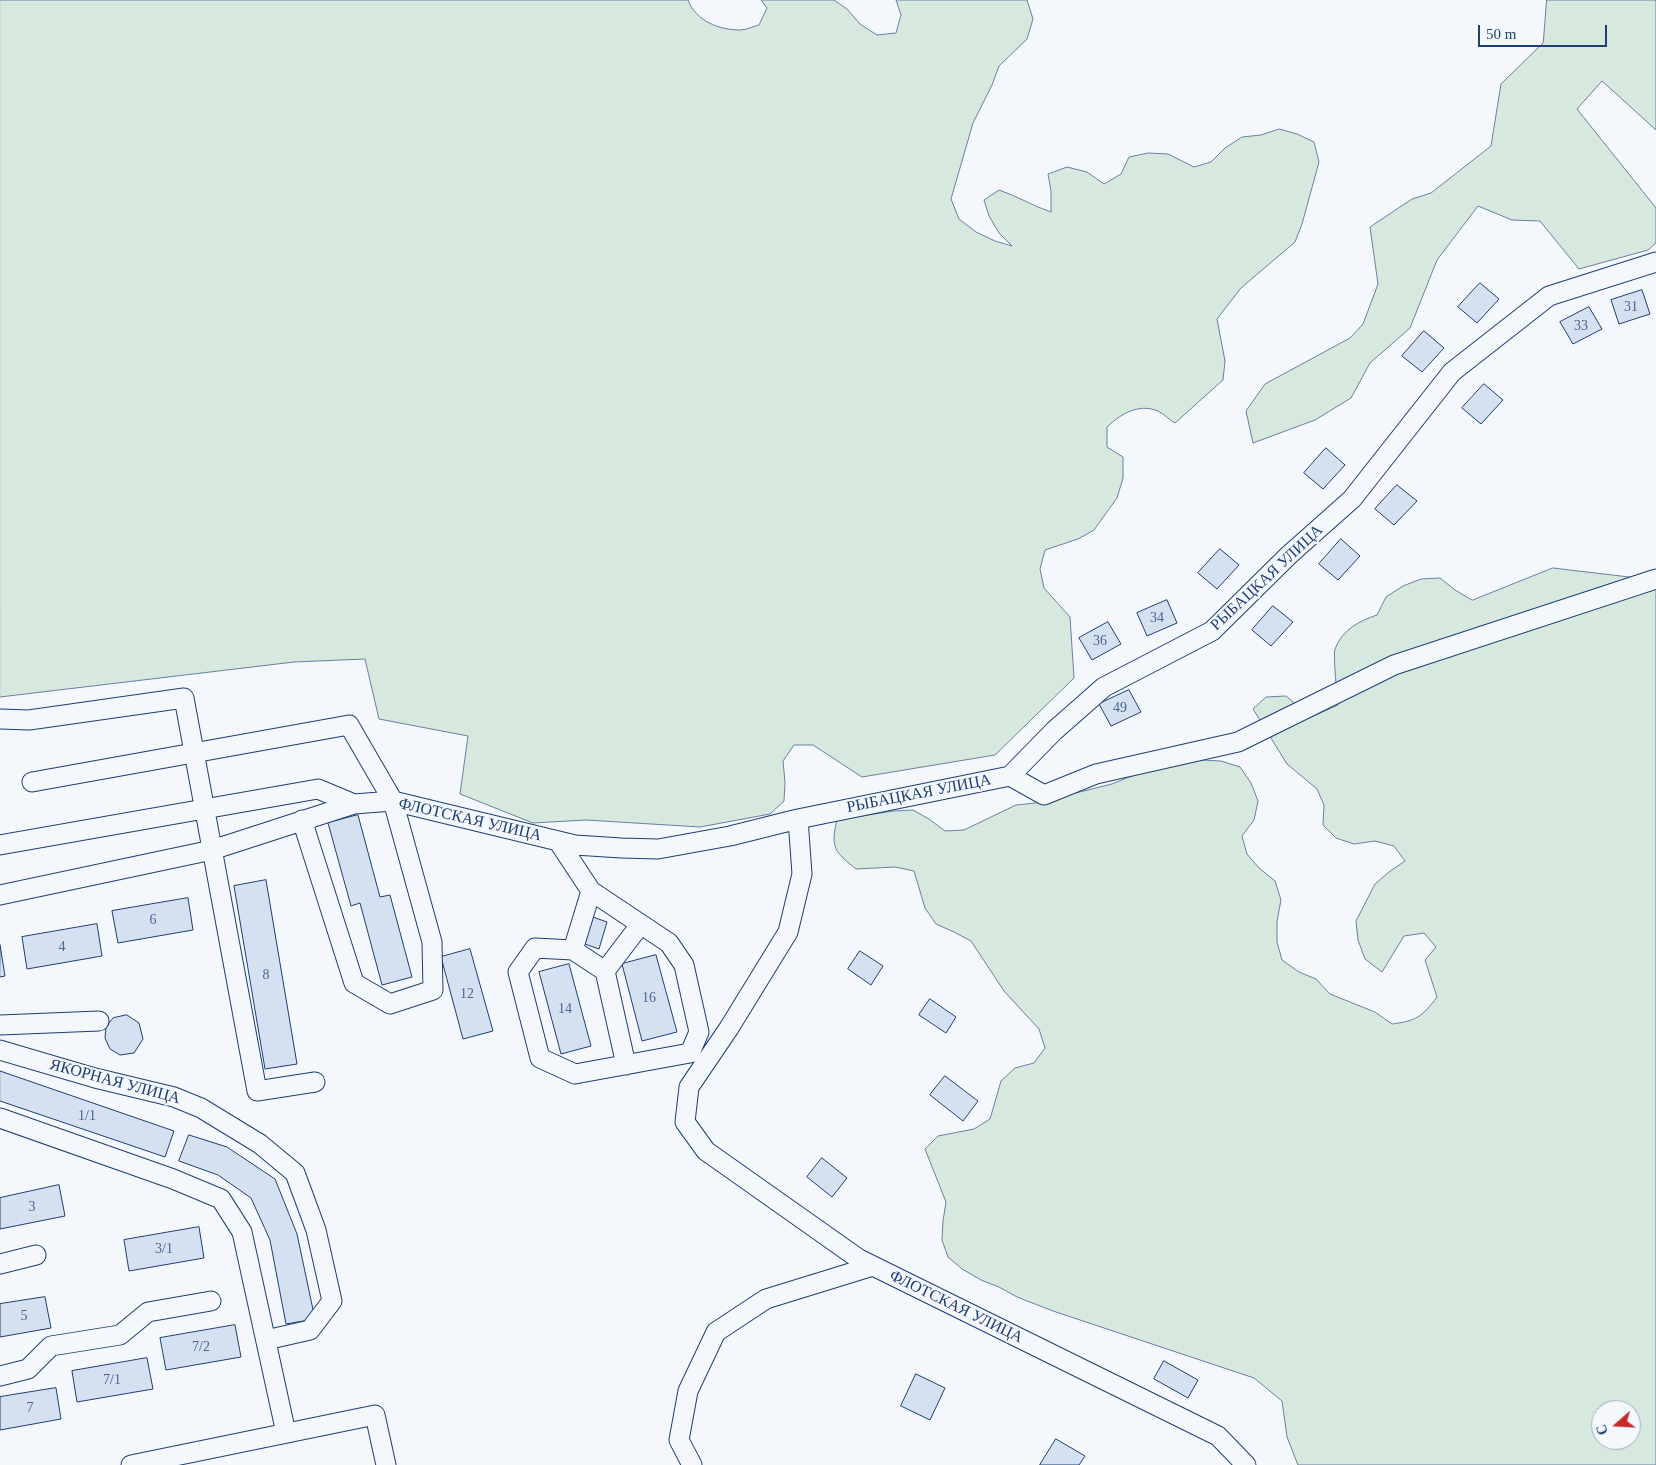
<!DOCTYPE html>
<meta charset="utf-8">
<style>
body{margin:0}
#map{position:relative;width:1656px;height:1465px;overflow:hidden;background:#f4f7fb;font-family:Georgia,serif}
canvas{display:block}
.north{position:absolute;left:1591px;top:1400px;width:50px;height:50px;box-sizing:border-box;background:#f4f7fb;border:1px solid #9eadc5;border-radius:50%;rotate:251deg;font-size:14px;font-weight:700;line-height:20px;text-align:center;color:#1d3f73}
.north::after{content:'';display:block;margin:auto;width:18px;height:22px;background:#c62828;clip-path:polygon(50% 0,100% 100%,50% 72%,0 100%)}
.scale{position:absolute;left:1478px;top:25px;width:129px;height:22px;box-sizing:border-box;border:2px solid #1d3f73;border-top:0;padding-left:6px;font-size:15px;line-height:18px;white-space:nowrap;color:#1d3f73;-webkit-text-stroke:4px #f4f7fb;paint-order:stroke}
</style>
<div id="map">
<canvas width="1656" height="1465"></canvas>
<div class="north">С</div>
<div class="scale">50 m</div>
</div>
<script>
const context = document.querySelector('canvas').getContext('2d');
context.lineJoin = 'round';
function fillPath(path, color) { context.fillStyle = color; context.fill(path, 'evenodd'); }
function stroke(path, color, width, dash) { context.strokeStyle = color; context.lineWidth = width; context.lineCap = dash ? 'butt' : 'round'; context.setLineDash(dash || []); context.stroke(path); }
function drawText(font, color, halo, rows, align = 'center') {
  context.font = font + ' Georgia,serif'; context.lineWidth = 4; context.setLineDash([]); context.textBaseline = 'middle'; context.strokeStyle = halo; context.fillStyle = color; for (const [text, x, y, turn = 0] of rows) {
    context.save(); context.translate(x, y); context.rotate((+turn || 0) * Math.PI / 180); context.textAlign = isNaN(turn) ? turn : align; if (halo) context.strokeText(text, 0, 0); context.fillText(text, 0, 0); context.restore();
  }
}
const green = new Path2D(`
 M 0,0 L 688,0 C 696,21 719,30 740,30 C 746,30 754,26 759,25 L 767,8 L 761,0 L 834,0 L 847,9 L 860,24 L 877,35 L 896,33 L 901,15 L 896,0 L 1027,0 L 1033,19 L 1027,39 L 999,66 L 992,85 L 973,123 L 951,199 L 959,219 L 976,232 L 995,241 L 1012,246 L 999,233 L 989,216 L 984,200 L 999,190 C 1017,196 1033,206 1051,212 L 1051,191 L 1048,174 L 1067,167 L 1087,172 L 1104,184 L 1121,174 L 1129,157 L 1148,153 L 1168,154 L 1194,167 L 1211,162 L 1225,148 L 1242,137 L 1261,135 L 1279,129 L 1297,134 L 1314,142 L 1319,162 L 1302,224 L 1295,242 L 1241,288 L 1217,319 L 1225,361 L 1223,380 L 1175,423 C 1169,420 1164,414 1158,411 C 1138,403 1121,414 1107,427 L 1107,447 L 1123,457 L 1123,478 L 1117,498 L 1094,530 L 1078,539 L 1045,550 L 1040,569 L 1044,588 L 1070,617 L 1074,678 L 995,755 L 862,777 L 813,745 L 794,745 L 783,761 L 785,782 L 784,801 L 770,814 L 700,827 L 586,820 L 533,823 L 460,794 L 468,736 L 379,719 L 365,659 L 294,662 L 0,697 Z
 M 1547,0 L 1656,0 L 1656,130 L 1602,81 L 1577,109 L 1656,208 L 1656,243 L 1648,250 L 1579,269 L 1540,221 L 1512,220 L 1478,206 L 1437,260 L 1410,328 L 1370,363 L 1351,398 L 1315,420 L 1253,443 L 1246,411 L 1265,384 L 1350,338 L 1363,324 L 1378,284 L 1370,227 L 1412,199 L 1431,193 L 1491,146 L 1501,84 L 1543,43 Z
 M 1553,568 L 1646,579 L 1656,575 L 1656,1465 L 1298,1465 L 1287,1437 L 1282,1401 L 1254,1378 L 1053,1311 L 1017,1297 L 999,1287 L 981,1280 L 962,1269 L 948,1257 L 942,1240 L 943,1221 L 946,1202 L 925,1149 L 938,1136 L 974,1129 L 990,1119 L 1001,1081 L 1015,1068 L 1034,1063 L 1045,1048 L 1039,1029 L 1004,991 L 971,941 L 954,932 L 936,924 L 925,908 L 914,871 L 895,867 L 856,869 C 835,852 830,848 837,820 L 893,811 L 913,810 L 929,819 L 945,831 L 964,830 L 1016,805 L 1035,803 L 1112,784 L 1129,777 L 1165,765 L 1202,760 L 1221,761 L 1240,767 L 1251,783 L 1258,801 L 1254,820 L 1242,836 L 1247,854 L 1259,868 L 1275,881 L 1281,900 L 1277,921 L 1277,942 L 1282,960 L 1299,972 L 1316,979 L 1330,994 L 1375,1012 L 1392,1024 C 1416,1021 1422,1017 1437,997 L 1425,960 L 1436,947 L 1424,933 L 1404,936 L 1382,972 L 1365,959 L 1358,940 L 1356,921 L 1375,884 L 1389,872 L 1405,861 L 1394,846 L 1375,841 L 1354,844 L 1336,838 L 1323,825 L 1324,805 L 1317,789 L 1287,764 L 1253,709 L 1266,697 L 1286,696 L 1311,717 L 1338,705 C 1337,694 1333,656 1335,649 C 1342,630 1359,621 1377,615 L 1386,597 L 1403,586 L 1421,579 L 1440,578 L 1455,590 L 1472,600 ZM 1601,1410 L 1631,1410 L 1631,1440 L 1601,1440 Z`);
fillPath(green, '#d7e8df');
stroke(green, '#687fa3', 1);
const building = new Path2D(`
 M 1480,283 L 1499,299 L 1477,323 L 1458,307 Z
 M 1642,290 L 1650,314 L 1619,324 L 1611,300 Z
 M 1589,307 L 1602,329 L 1573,344 L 1560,322 Z
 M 1424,331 L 1444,348 L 1422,372 L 1402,356 Z
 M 1484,384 L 1503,400 L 1481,424 L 1462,408 Z
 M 1326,448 L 1345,465 L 1323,489 L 1304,473 Z
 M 1397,485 L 1417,501 L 1394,525 L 1375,509 Z
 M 1341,539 L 1360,556 L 1338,580 L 1319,564 Z
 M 1220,549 L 1239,565 L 1217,589 L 1198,573 Z
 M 1167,600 L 1177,623 L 1147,636 L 1137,613 Z
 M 1273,606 L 1293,622 L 1271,646 L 1252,630 Z
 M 1108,622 L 1121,644 L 1092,660 L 1079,638 Z
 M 1129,690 L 1141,712 L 1111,726 L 1099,704 Z
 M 358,815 L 380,897 L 390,895 L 412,977 L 382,985 L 360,903 L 351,906 L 328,823 Z
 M 266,880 L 297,1064 L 265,1069 L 234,886 Z
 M 188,898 L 193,930 L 118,943 L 112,911 Z
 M 590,916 L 607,922 L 599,949 L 582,943 Z
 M 97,924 L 102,956 L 27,969 L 22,937 Z
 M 0,945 L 5,976 L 0,977 Z
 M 470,949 L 493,1031 L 463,1039 L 441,957 Z
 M 860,951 L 883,966 L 871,985 L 848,969 Z
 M 656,955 L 677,1032 L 642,1041 L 622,964 Z
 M 569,964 L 591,1046 L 561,1054 L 539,972 Z
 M 930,999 L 956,1017 L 946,1033 L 919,1015 Z
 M 127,1015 L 139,1023 L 143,1039 L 134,1053 L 120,1055 L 110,1049 L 105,1038 L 106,1027 L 113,1018 Z
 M 0,1071 L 174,1131 L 165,1157 L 0,1101 Z
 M 945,1076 L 978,1101 L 963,1121 L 930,1095 Z
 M 189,1135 L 227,1147 L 275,1179 L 297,1234 L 315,1319 L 286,1324 L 270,1240 L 251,1198 L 218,1175 L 179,1161 Z
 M 822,1158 L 847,1178 L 832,1197 L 807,1177 Z
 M 59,1185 L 65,1216 L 0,1229 L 0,1198 Z
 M 199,1227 L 204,1258 L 129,1271 L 124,1240 Z
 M 45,1297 L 51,1328 L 0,1337 L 0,1304 Z
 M 235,1325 L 241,1357 L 166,1370 L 160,1338 Z
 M 147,1358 L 153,1389 L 77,1402 L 72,1371 Z
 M 1164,1361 L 1198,1380 L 1188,1398 L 1154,1379 Z
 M 916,1374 L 945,1388 L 930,1420 L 901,1406 Z
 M 56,1388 L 61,1419 L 0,1430 L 0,1397 Z
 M 1056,1439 L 1085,1456 L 1079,1465 L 1040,1465 Z`);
fillPath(building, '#d5e0f0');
stroke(building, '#1d3f73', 1);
const minor = new Path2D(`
 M 0,719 L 29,720 L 184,698 L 257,1091 L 315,1082
 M 1010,776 L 1044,795 L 1096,774 L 1238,742 L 1394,665 L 1656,579
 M 32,782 L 349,725 L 393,801 L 432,942 L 433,990 L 390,1004 L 354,983 L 302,820
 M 798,819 L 802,874 L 788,932 L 729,1028 L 689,1087 L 685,1122 L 706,1151 L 859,1259 L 1218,1436 L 1246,1465
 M 558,841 L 591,891 L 669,943 L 684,965 L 699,1032 L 690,1053 L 575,1074 L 540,1058 L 518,972 L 535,948 L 573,950 L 591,891
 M 0,845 L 318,789 L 354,804
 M 0,895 L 212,850 L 354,804 L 393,801 L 575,845 L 621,848 L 658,849 L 730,836 L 798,819 L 1010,776 L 1054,731 L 1104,687 L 1212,631 L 1289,555 L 1352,499 L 1452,372 L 1549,296 L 1656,262
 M 573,950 L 605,971 L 626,1065
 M 605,971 L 640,925
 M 0,1025 L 99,1021
 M 0,1050 L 95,1078 L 174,1097 L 201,1108 L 260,1144 L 295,1173 L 316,1230 L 332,1301 L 310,1330 L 266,1340
 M 0,1118 L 173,1179 L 221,1199 L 242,1232 L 286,1433
 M 0,1264 L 36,1255
 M 0,1376 L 28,1369 L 51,1346 L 120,1335 L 148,1312 L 211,1301
 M 131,1465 L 375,1415 L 386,1465
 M 692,1465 L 679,1440 L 688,1391 L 716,1332 L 766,1299 L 873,1266`);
stroke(minor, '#1d3f73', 21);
stroke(minor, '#f4f7fb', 19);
drawText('14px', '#4b6792', null, [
 ["31",1631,307],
 ["33",1581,326],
 ["34",1157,618],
 ["36",1100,641],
 ["49",1120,708],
 ["6",153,920],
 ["4",62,947],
 ["8",266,975],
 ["12",467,994],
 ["16",649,998],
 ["14",565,1009],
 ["1/1",87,1116],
 ["3",32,1207],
 ["3/1",164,1249],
 ["5",24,1316],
 ["7/2",201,1347],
 ["7/1",112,1380],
 ["7",30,1408]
]);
drawText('16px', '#1d3f73', '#f4f7fb', [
 ["РЫБАЦКАЯ УЛИЦА",1267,578,-43],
 ["РЫБАЦКАЯ УЛИЦА",919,794,-11],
 ["ФЛОТСКАЯ УЛИЦА",470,820,13],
 ["ЯКОРНАЯ УЛИЦА",115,1082,15],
 ["ФЛОТСКАЯ УЛИЦА",956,1307,26]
]);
</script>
